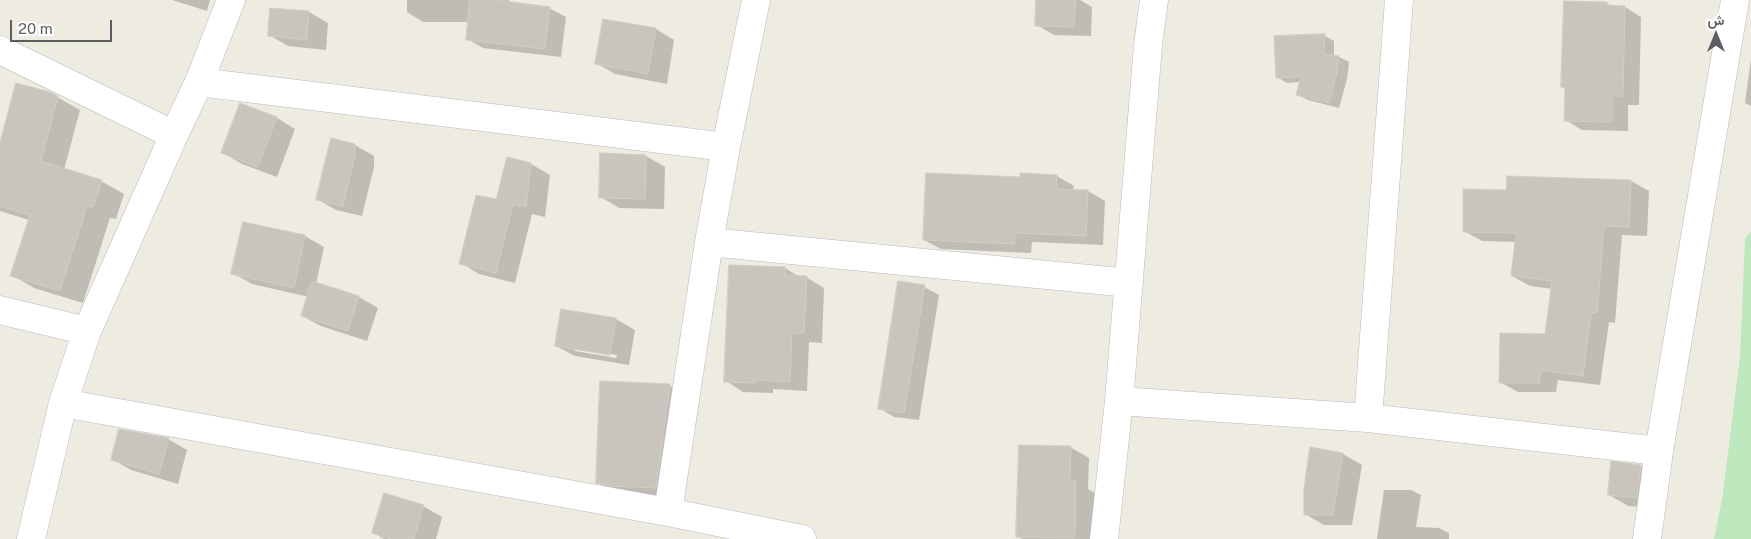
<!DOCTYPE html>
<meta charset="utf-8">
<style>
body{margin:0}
#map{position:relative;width:1751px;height:539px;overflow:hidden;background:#eeebe1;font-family:"Public Sans",Vazirmatn,sans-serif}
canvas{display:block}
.north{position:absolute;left:1691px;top:10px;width:50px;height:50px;-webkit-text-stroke:4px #fff;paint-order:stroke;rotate:0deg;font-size:14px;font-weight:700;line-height:20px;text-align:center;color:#5a5e63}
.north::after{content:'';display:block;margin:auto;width:18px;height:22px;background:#5a5e63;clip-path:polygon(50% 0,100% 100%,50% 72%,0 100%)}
.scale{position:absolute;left:10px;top:20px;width:102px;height:22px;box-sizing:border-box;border:2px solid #5a5e63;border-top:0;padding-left:6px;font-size:15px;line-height:18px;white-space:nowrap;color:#5a5e63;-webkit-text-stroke:4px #fff;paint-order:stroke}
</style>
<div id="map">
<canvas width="1751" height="539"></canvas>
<div class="north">ش</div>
<div class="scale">20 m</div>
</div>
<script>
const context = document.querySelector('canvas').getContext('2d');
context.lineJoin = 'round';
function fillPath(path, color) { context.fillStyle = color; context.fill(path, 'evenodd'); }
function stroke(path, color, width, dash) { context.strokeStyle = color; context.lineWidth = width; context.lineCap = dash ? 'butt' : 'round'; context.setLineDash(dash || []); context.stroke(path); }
fillPath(new Path2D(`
 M 1751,231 L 1751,539 L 1714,539 L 1723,494 L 1740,357 L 1745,239 Z`), '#bde7bc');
fillPath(new Path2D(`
 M 172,0 L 210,0 L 207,11 Z
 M 407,0 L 509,0 L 509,3 L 549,8 L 566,17 L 561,57 L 483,48 L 467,39 L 469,22 L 423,22 L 407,12 Z
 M 1037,0 L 1080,0 L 1092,7 L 1091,36 L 1054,35 L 1037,25 Z
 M 1606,3 L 1613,7 L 1625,7 L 1641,17 L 1639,105 L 1628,105 L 1628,131 L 1582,130 L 1566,120 L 1567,89 L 1562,87 Z
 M 309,12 L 328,23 L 326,50 L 288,46 L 269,35 Z
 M 656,29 L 674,40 L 667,84 L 615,74 L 596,63 Z
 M 1325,36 L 1334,41 L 1334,56 L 1339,57 L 1349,62 L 1347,79 L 1339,108 L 1308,100 L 1298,95 L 1301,82 L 1287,83 L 1277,77 Z
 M 1751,59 L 1751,106 L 1745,103 Z
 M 50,93 L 80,110 L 64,170 L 101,181 L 124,194 L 116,219 L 110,218 L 83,303 L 34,288 L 12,275 L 29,220 L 0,211 L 0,148 Z
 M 241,104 L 277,118 L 295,129 L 277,177 L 242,164 L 223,153 Z
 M 355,145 L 374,156 L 374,167 L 362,216 L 336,210 L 317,199 Z
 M 646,156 L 665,167 L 664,209 L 619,208 L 601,197 Z
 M 531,164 L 550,175 L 545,217 L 532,214 L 515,283 L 479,274 L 461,263 Z
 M 1057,176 L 1074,186 L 1073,190 L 1088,191 L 1105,201 L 1103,245 L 1032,242 L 1031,253 L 941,249 L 924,240 L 1021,178 Z
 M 1631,181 L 1649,191 L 1647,236 L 1622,235 L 1615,323 L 1609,322 L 1600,385 L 1558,380 L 1556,392 L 1518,392 L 1500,382 L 1546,335 L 1553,289 L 1530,286 L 1512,276 L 1517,242 L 1482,241 L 1464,231 L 1507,191 Z
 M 244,224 L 305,236 L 324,247 L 316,284 L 359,297 L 378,308 L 367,341 L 321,326 L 302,316 L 309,297 L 252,284 L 233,273 Z
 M 785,268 L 800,277 L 806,277 L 824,288 L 822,343 L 809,342 L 807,391 L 773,389 L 773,393 L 743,392 L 726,381 Z
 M 924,287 L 939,295 L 919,420 L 894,417 L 879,408 Z
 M 562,310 L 616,319 L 635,330 L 629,365 L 575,356 L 556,346 ZM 575,348 L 617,355 L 616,358 L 575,351 Z
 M 602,382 L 670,386 L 695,400 L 681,502 L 622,497 L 597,482 Z
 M 168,439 L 187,450 L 178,484 L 131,470 L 112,459 Z
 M 1070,447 L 1089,458 L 1088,489 L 1095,493 L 1094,539 L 1023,539 L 1017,536 Z
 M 1311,449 L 1343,454 L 1362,465 L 1352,525 L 1324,525 L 1305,514 Z
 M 1640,466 L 1659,477 L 1656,508 L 1628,506 L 1609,495 Z
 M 1384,490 L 1411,490 L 1421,495 L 1416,527 L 1439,528 L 1449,533 L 1449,539 L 1377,539 Z
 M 423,506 L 442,517 L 436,539 L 384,539 L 374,533 Z`), '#0003');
const building = new Path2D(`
 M 470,0 L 497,0 L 550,7 L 545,49 L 466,40 Z
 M 1036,0 L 1076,0 L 1074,27 L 1035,26 Z
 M 1564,1 L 1607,2 L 1607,5 L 1625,6 L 1623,96 L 1612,96 L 1612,122 L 1564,121 L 1565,88 L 1561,87 Z
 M 270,8 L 309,11 L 307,40 L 268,36 Z
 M 603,19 L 656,28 L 648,74 L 595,64 Z
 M 1325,34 L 1324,54 L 1339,56 L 1337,73 L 1329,103 L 1296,95 L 1301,77 L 1276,78 L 1274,36 Z
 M 16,83 L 50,92 L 58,96 L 41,161 L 102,180 L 93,207 L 87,206 L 60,291 L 10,276 L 30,215 L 0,206 L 0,143 Z
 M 240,103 L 277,117 L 258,167 L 221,153 Z
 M 331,138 L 355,144 L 355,156 L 343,206 L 316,200 Z
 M 600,153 L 646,155 L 645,199 L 599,198 Z
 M 507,157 L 531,163 L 526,207 L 513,204 L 496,273 L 459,264 L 476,195 L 496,199 Z
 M 926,173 L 1020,177 L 1020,173 L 1057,175 L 1056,189 L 1088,190 L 1086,236 L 1016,233 L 1014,244 L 923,240 Z
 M 1507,176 L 1631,180 L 1629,227 L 1604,226 L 1597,313 L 1591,313 L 1583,376 L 1541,370 L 1539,383 L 1499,383 L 1500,333 L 1545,334 L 1552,281 L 1511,276 L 1516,233 L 1463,232 L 1463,189 L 1506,190 Z
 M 243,222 L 305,235 L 294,288 L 231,274 Z
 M 729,265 L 785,267 L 785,275 L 807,276 L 804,333 L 792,333 L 790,382 L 755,380 L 755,383 L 724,382 Z
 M 312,281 L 359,296 L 348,331 L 301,316 Z
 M 898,281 L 925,285 L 904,413 L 878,409 Z
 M 561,309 L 616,318 L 610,355 L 555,346 Z
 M 600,381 L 670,384 L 656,488 L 610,486 L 596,483 Z
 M 119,429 L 169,438 L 159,474 L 111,460 Z
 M 1019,445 L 1071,446 L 1070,481 L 1076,481 L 1075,538 L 1016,537 Z
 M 1310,447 L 1343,453 L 1333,515 L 1304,515 L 1304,489 Z
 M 1611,461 L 1641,465 L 1637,498 L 1608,495 Z
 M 384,493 L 424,505 L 414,539 L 391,539 L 372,533 Z`);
fillPath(building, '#c9c5be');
stroke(building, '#d3ccbf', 1);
const street = new Path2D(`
 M 0,50 L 174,135
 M 199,82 L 726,147
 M 709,242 L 1129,283
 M 0,310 L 87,331
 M 1119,401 L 1368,418 L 1659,451
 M 63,403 L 668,512 L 802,539
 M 1368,418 L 1399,0
 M 668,512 L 709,242 L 726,147 L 756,0
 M 31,539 L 63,403 L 87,331 L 174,135 L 199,82 L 231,0
 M 1104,539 L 1119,401 L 1148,45 L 1154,0
 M 1647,539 L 1659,451 L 1735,0`);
stroke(street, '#b7babf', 29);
stroke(street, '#fff', 28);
</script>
